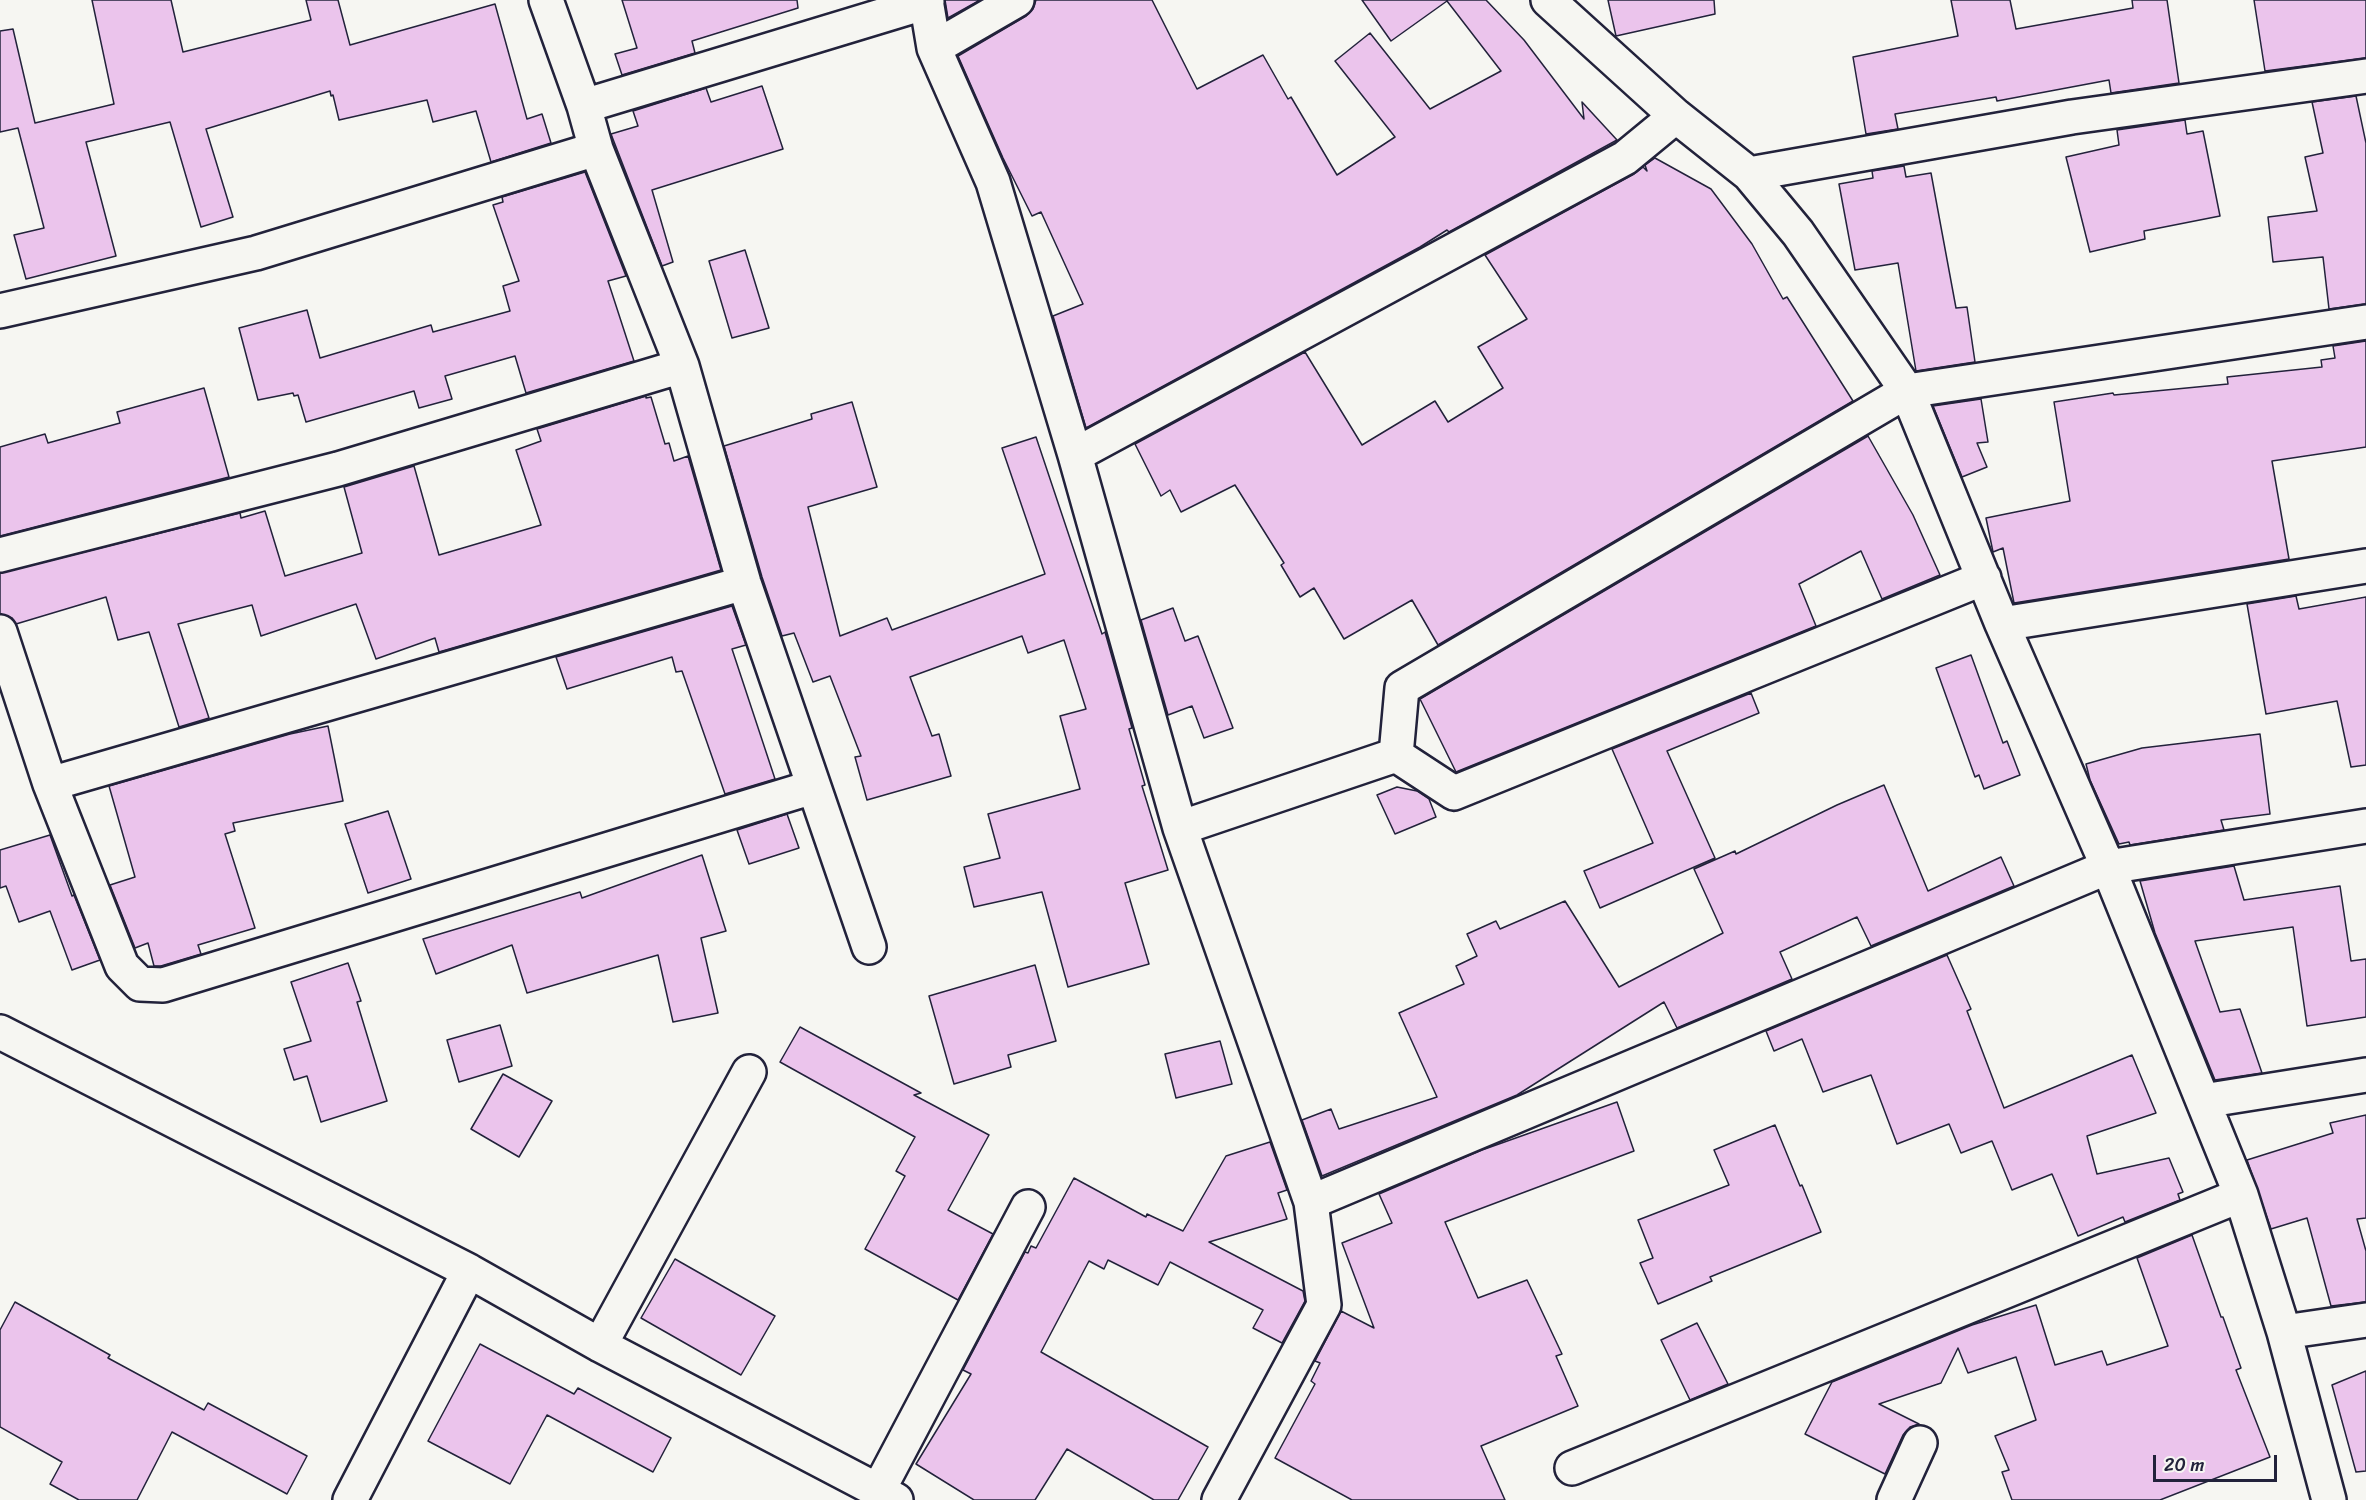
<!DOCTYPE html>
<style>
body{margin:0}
#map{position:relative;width:2366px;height:1500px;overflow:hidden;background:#f6f6f2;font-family:Sriracha,sans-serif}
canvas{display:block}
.scale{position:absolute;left:2153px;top:1455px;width:124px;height:27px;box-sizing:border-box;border:3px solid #22223b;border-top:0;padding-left:8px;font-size:18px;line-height:21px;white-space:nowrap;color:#22223b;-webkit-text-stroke:4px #f6f6f2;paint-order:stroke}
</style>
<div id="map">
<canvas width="2366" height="1500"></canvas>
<div class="scale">20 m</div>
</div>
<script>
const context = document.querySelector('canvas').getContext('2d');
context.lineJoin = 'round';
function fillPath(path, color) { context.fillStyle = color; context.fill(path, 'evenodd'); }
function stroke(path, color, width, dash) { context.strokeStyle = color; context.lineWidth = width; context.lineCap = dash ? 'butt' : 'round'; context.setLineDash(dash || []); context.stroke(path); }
const building = new Path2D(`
 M 92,0 L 171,0 L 183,52 L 311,20 L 306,0 L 338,0 L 350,45 L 495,4 L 527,119 L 542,114 L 551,143 L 491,162 L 476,111 L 433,122 L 427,100 L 339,120 L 333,95 L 331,96 L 330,91 L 206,129 L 233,217 L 201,227 L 170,122 L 86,142 L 116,256 L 26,279 L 14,235 L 44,228 L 18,128 L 0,132 L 0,31 L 13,29 L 35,123 L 114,104 Z
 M 622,0 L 797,0 L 798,8 L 692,41 L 695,53 L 622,75 L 615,54 L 637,48 Z
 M 945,0 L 980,0 L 948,18 Z
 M 1036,0 L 1152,0 L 1197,89 L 1263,55 L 1288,99 L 1291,97 L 1337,175 L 1395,137 L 1335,61 L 1370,33 L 1430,109 L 1501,71 L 1447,1 L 1391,41 L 1362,0 L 1486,0 L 1524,40 L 1584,119 L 1582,102 L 1617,140 L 1449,232 L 1447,230 L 1420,247 L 1086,428 L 1053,316 L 1083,304 L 1041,212 L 1032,216 L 1003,158 L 958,56 L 1026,16 L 1033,9 Z
 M 1608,0 L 1714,0 L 1715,14 L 1616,36 Z
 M 1951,0 L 2010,0 L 2016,29 L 2133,8 L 2132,0 L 2167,0 L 2179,83 L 2111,93 L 2109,80 L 1997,101 L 1996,97 L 1895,114 L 1898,129 L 1866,134 L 1853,57 L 1958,36 Z
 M 2254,0 L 2366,0 L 2366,58 L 2265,71 Z
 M 762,86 L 783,149 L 652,190 L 673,262 L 662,266 L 611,134 L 638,126 L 633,111 L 706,88 L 711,102 Z
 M 2356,96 L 2366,143 L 2366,304 L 2329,309 L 2323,257 L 2273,262 L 2268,217 L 2317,211 L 2305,157 L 2323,153 L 2312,102 Z
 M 2185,120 L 2187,134 L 2203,131 L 2220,216 L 2144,231 L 2145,239 L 2090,252 L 2066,157 L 2119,145 L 2117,130 Z
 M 1655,158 L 1711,189 L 1752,244 L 1783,299 L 1787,297 L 1853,401 L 1438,645 L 1412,600 L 1344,639 L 1314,588 L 1300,597 L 1281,565 L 1284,563 L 1235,485 L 1181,512 L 1170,490 L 1161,496 L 1135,444 L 1305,352 L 1362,445 L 1435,401 L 1448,422 L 1503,388 L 1478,347 L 1527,319 L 1485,255 L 1634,174 L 1643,167 L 1647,171 L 1645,165 Z
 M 1904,166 L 1906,177 L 1931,173 L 1956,308 L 1967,307 L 1975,362 L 1916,371 L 1898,263 L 1855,270 L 1839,184 L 1873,178 L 1872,171 Z
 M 585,172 L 626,276 L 608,281 L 634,361 L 526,393 L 515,356 L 445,376 L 452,399 L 419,408 L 414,391 L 306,422 L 298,395 L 294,396 L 293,393 L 258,400 L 239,328 L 307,310 L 320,358 L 431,325 L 433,332 L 510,311 L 503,286 L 519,281 L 493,205 L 503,202 L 502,197 Z
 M 745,250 L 769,328 L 732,338 L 709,261 Z
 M 2366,341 L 2366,447 L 2272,461 L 2289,559 L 2014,603 L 2003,548 L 1993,552 L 1986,518 L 2070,501 L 2054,402 L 2113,393 L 2114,395 L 2228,384 L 2227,377 L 2322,367 L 2321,360 L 2335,358 L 2333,346 Z
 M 204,388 L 229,477 L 0,536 L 0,447 L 45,434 L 48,443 L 120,423 L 117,412 Z
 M 646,396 L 646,398 L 651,397 L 665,444 L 669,443 L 674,461 L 688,456 L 721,570 L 439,652 L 435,638 L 376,659 L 356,604 L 261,636 L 252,605 L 178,624 L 209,718 L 179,727 L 149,632 L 118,640 L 106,597 L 16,624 L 12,618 L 0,614 L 0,573 L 240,513 L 241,518 L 265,511 L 285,576 L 362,553 L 344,487 L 414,466 L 439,555 L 541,525 L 516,450 L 541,441 L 537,429 Z
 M 1981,399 L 1988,442 L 1977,443 L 1987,467 L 1962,477 L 1933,406 Z
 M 852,402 L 877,487 L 808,507 L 840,636 L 887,618 L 892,630 L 1045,574 L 1002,448 L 1036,437 L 1102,634 L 1105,632 L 1132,728 L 1129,729 L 1145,785 L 1142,786 L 1168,870 L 1125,883 L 1149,964 L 1068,987 L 1042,892 L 974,907 L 964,867 L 1000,858 L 988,814 L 1080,789 L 1060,716 L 1086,709 L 1064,640 L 1028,653 L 1022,636 L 910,677 L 932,736 L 939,734 L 951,776 L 867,800 L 855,757 L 861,756 L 830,676 L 813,682 L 794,633 L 782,636 L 762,577 L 724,446 L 812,419 L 811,414 Z
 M 1868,436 L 1913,515 L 1940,575 L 1882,599 L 1861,551 L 1799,584 L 1816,626 L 1456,772 L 1420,699 Z
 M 2296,596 L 2299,609 L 2366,597 L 2366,765 L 2351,767 L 2337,701 L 2266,714 L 2247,604 Z
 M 732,606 L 746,645 L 732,649 L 775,779 L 725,794 L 682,671 L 676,672 L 672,657 L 567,689 L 556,657 Z
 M 1173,608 L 1185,641 L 1198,636 L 1233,728 L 1204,738 L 1192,706 L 1168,715 L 1141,620 Z
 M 1971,655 L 2003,743 L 2007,741 L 2020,775 L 1984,789 L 1979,775 L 1975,777 L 1936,668 Z
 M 1751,693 L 1759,713 L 1667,751 L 1715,858 L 1600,908 L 1584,871 L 1653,843 L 1612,749 Z
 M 328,726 L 343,801 L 233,823 L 235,831 L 225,834 L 255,928 L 198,945 L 201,954 L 161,966 L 154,966 L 148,943 L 135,948 L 110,885 L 135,877 L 109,786 L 290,734 Z
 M 2260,734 L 2270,814 L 2221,820 L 2224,830 L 2130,845 L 2129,842 L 2119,844 L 2090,780 L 2086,764 L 2142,748 Z
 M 1884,785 L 1928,891 L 2001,857 L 2014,886 L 1871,946 L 1857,917 L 1780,952 L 1792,979 L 1677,1028 L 1664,1002 L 1517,1095 L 1322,1176 L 1302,1120 L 1331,1109 L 1339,1129 L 1437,1097 L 1399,1013 L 1464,984 L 1456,966 L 1477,956 L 1467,934 L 1496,921 L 1500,929 L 1565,901 L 1619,987 L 1723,933 L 1694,869 L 1735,851 L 1736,854 L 1837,805 Z
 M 1397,787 L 1417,791 L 1429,799 L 1436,817 L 1395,834 L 1377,795 Z
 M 388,811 L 411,879 L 368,893 L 345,824 Z
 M 787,814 L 799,848 L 749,864 L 737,830 Z
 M 50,835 L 72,896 L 74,895 L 100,960 L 72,970 L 50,911 L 19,922 L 6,886 L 0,888 L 0,850 Z
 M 702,855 L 726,931 L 701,938 L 718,1013 L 673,1022 L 658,955 L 527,993 L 512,945 L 436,974 L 423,939 L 580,892 L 582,898 Z
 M 2234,866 L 2244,900 L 2340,886 L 2351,961 L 2366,959 L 2366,1017 L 2307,1026 L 2293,927 L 2195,941 L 2220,1012 L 2240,1009 L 2262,1073 L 2215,1080 L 2155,933 L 2140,881 Z
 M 1947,955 L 1971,1009 L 1967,1011 L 2004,1108 L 2132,1055 L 2156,1113 L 2087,1136 L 2097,1174 L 2169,1158 L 2183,1192 L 2178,1194 L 2180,1200 L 2125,1222 L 2123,1217 L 2078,1236 L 2052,1174 L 2012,1190 L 1992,1141 L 1961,1153 L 1949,1124 L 1897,1144 L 1871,1075 L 1823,1092 L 1802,1039 L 1774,1051 L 1766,1031 Z
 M 348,963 L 361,1001 L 357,1002 L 387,1101 L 321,1122 L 307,1076 L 294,1080 L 284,1049 L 311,1041 L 291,982 Z
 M 1035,965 L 1056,1041 L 1008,1055 L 1011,1067 L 954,1084 L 929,996 Z
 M 500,1025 L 512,1066 L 459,1082 L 447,1040 Z
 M 800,1027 L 921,1093 L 914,1095 L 989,1135 L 948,1210 L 993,1234 L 958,1300 L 865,1249 L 905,1176 L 896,1171 L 915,1137 L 780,1062 Z
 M 1220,1041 L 1232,1084 L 1176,1098 L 1165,1054 Z
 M 503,1074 L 552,1101 L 519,1157 L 471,1129 Z
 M 1617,1102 L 1634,1151 L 1445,1222 L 1478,1298 L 1527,1280 L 1562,1354 L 1556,1356 L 1578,1406 L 1481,1446 L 1505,1500 L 1352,1500 L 1275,1458 L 1315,1384 L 1311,1381 L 1320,1363 L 1315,1361 L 1341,1311 L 1374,1328 L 1342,1243 L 1392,1223 L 1379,1194 L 1482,1150 Z
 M 2366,1115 L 2366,1218 L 2357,1219 L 2366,1251 L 2366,1302 L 2331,1306 L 2307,1218 L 2271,1229 L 2247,1160 L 2333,1133 L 2330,1123 Z
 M 1775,1125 L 1800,1186 L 1802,1185 L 1821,1232 L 1710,1277 L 1712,1281 L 1658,1304 L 1640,1263 L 1653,1258 L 1638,1220 L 1729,1185 L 1714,1150 Z
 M 1270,1142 L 1287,1190 L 1278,1193 L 1287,1219 L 1209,1242 L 1303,1291 L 1305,1301 L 1282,1343 L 1253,1328 L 1263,1310 L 1170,1262 L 1158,1285 L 1108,1260 L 1104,1269 L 1089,1261 L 1041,1352 L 1208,1447 L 1178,1500 L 1154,1500 L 1067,1449 L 1035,1500 L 974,1500 L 916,1464 L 971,1374 L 963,1370 L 1025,1252 L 1028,1253 L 1031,1246 L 1036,1248 L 1074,1178 L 1146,1217 L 1147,1214 L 1183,1231 L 1226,1156 Z
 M 2192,1235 L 2221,1317 L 2223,1317 L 2241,1368 L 2236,1370 L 2270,1457 L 2160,1500 L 2012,1500 L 2002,1472 L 2009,1470 L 1995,1436 L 2036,1420 L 2016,1357 L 1968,1373 L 1958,1348 L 1941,1383 L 1879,1404 L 1919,1424 L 1910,1427 L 1903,1435 L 1885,1474 L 1805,1434 L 1832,1382 L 1972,1325 L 2036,1305 L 2055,1365 L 2102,1351 L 2107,1365 L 2168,1346 L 2137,1258 Z
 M 675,1259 L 775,1316 L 741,1375 L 641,1318 Z
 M 15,1302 L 110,1355 L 108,1358 L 204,1410 L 208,1403 L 307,1456 L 287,1494 L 172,1432 L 137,1500 L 79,1500 L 50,1484 L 62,1462 L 0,1427 L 0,1330 Z
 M 1697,1323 L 1728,1384 L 1690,1400 L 1661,1340 Z
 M 480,1344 L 574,1394 L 578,1388 L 671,1438 L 653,1472 L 547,1415 L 510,1484 L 428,1441 Z
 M 2366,1371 L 2366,1471 L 2356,1472 L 2332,1385 Z`);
fillPath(building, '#ebc4ec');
stroke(building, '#22223b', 1.5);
const street = new Path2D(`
 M 546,0 L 584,106 L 596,149 L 682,366 L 744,583 L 869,947
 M 926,0 L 934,48 L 993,182 L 1075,455 L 1180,828 L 1311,1202 L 1324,1305 L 1219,1500
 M 1548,0 L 1676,116 L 1749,174 L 1798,233 L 1907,391 L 2002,624 L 2108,867 L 2241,1195 L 2284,1332 L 2329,1500
 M 934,48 L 1017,0
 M 584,106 L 927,2
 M 1749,174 L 2072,117 L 2366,76
 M 0,311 L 256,253 L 596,149
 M 1075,455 L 1625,158 L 1676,116
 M 0,555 L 338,469 L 682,366
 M 2002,624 L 2366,566
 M 0,632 L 50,784 L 122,966 L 140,984 L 163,985 L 813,787
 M 1396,755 L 1402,688 L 1907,391 L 2366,322
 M 50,784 L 744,583
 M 1180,828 L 1396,755 L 1454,793 L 1984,578
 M 0,1032 L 469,1271 L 600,1345 L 896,1500
 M 2203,1101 L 2366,1075
 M 1311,1202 L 2108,867 L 2366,826
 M 2284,1332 L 2366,1320
 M 600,1345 L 749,1072
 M 1572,1468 L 2241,1195
 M 878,1491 L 1028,1207
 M 350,1500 L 469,1271
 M 1894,1500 L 1920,1443`);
stroke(street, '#22223b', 38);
stroke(street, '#f6f6f2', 33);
</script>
